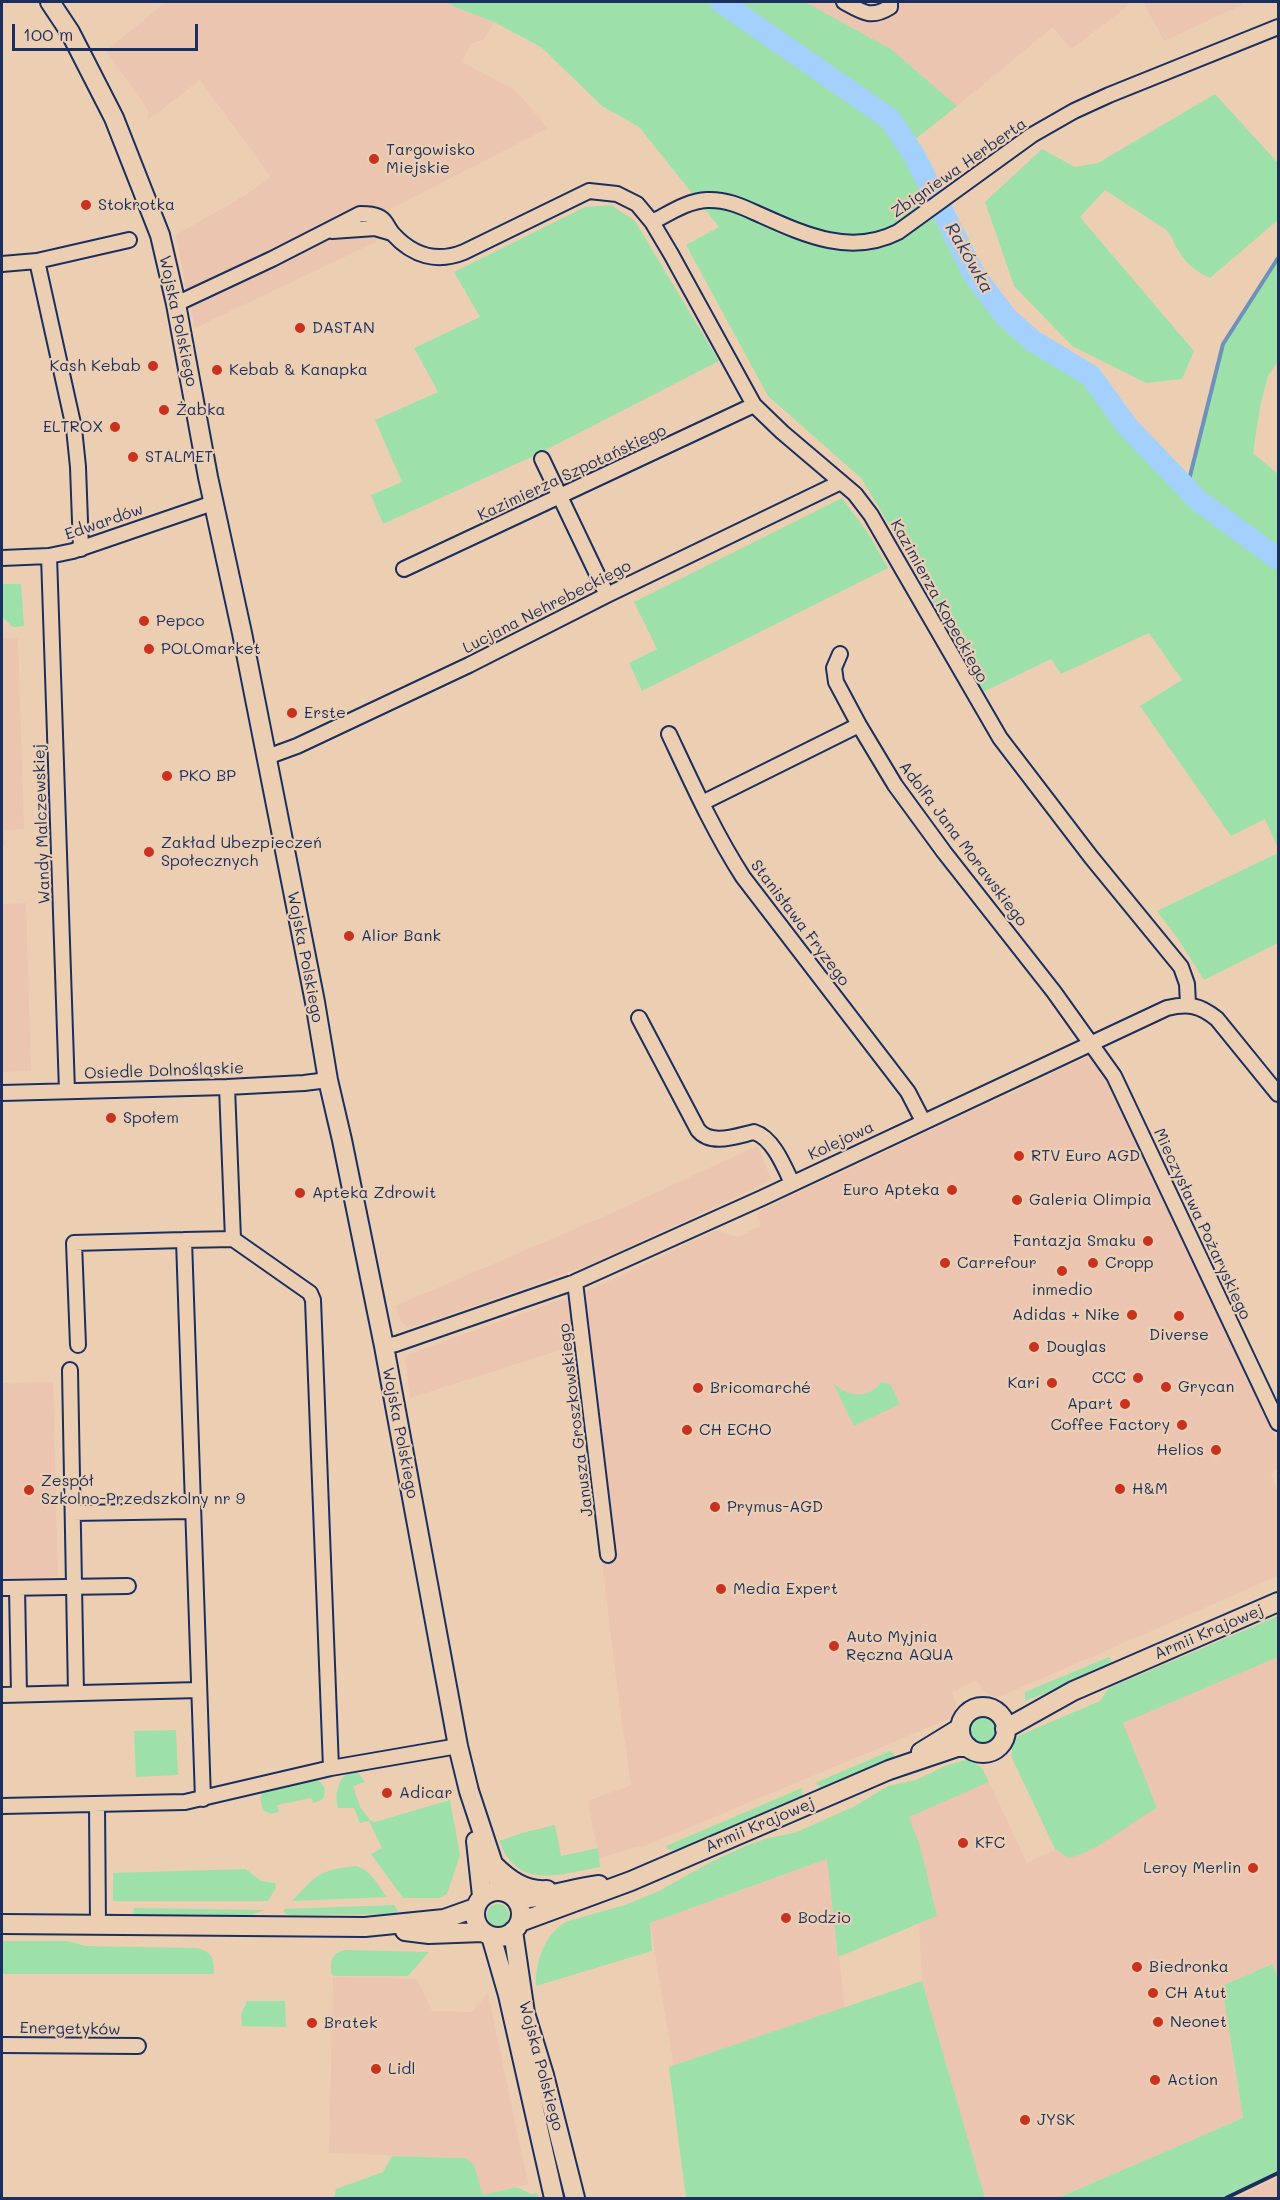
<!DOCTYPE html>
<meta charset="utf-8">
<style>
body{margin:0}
#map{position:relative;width:1280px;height:2200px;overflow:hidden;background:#eccfb3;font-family:Mali,sans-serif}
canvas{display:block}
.frame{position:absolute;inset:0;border:3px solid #1b2f5e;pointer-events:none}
.scale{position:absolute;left:12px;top:24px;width:186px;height:27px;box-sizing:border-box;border:3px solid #1b2f5e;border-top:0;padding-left:8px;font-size:18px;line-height:21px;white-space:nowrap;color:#1b2f5e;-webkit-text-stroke:4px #eccfb3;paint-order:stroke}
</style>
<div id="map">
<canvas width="1280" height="2200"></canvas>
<div class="frame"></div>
<div class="scale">100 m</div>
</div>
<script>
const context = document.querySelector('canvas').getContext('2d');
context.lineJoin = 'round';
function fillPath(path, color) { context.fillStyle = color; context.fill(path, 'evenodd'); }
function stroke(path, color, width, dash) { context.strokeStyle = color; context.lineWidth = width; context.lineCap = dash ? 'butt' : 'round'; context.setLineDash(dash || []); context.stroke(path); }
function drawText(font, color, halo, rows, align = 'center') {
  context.font = font + ' Mali,sans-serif'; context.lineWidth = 4.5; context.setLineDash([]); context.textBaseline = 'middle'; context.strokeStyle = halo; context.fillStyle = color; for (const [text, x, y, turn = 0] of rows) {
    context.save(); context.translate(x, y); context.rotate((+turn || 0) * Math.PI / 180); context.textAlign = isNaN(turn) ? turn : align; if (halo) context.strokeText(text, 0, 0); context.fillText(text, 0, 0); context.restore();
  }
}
fillPath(new Path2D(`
 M 166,2 L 447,2 L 455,7 L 494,22 L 484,39 L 471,44 L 462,62 L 515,90 L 548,128 L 391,209 L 376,242 L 195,328 L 185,283 L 176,235 L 247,194 L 271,177 L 200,80 L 148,120 L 148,110 L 106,51 Z
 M 805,2 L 1129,2 L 1124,9 L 1071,49 L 1053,27 L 957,106 L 891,49 Z
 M 1143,2 L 1240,2 L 1242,5 L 1164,41 Z
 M 2,638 L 18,638 L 24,829 L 4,830 L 5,845 L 2,845 Z
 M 26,903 L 31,1071 L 2,1072 L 2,904 Z
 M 1089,1056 L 1109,1077 L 1278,1443 L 1278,1469 L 1271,1474 L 1278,1490 L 1278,1576 L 999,1697 L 994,1697 L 984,1691 L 976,1681 L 952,1692 L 956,1702 L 955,1712 L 951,1718 L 640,1848 L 639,1846 L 599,1858 L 588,1801 L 631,1785 L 618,1695 L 576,1345 L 410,1398 L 405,1360 L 409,1354 L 594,1288 L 716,1230 L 737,1237 L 761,1226 L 757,1216 L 759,1211 Z
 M 757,1146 L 772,1180 L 592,1264 L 431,1321 L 408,1327 L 401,1322 L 395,1306 L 605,1216 Z
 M 2,1364 L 2,1383 L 53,1382 L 58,1577 L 2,1578 Z
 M 1278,1657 L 1278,1978 L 1271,1964 L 1222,1986 L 1243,2118 L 1058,2198 L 985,2198 L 922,1981 L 919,1924 L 937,1915 L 908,1816 L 989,1782 L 1027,1863 L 1135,1812 L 1156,1808 L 1122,1723 Z
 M 828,1859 L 858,2124 L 693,2185 L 650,1923 Z
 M 333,1977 L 417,1979 L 432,2011 L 472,2012 L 488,1993 L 528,2184 L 483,2195 L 474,2165 L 466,2158 L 329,2153 Z
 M 1278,2177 L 1278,2198 L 1237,2198 Z`), '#ebc5b0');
fillPath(new Path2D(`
 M 447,2 L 805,2 L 891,49 L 957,106 L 908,145 L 975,276 L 1006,317 L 1033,341 L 1091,376 L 1127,426 L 1187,487 L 1223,344 L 1278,258 L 1278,361 L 1268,376 L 1260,407 L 1253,453 L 1278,474 L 1278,848 L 1265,819 L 1231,836 L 1140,706 L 1182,680 L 1149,633 L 1061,674 L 1051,659 L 983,692 L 908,556 L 861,478 L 768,396 L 686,245 L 719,227 L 639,127 L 602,106 L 541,47 L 494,22 L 455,7 Z
 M 1215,94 L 1278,163 L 1278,220 L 1210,278 C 1197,272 1185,263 1178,250 C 1173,242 1172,236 1165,229 L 1105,190 L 1080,217 L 1194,351 L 1182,379 L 1146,383 L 1072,346 L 1014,286 L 985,202 L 1042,149 L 1075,167 L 1098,163 Z
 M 611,205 L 635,221 L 719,361 L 538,454 L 383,524 L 371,495 L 402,482 L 375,420 L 438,392 L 414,348 L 480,317 L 454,272 L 585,207 Z
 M 842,498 L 868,533 L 888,568 L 642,691 L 629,663 L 657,649 L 634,602 Z
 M 2,584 L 21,584 L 24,626 L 13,627 L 2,617 Z
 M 1278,853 L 1278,943 L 1204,980 L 1178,939 L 1157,911 Z
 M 881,1382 L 890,1384 L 900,1404 L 854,1426 L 833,1383 C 847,1397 869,1400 881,1382 Z
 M 1278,1616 L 1278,1657 L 1123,1723 L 1157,1808 C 1128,1824 1102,1849 1069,1858 L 1055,1849 L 1012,1758 L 1012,1746 L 1018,1736 L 1100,1701 L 1109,1688 Z
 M 1109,1657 L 1113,1664 L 1111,1667 L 1025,1701 L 1025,1692 Z
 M970 1730a13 13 0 1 1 26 0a13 13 0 1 1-26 0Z
 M 176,1730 L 178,1775 L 136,1777 L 134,1731 Z
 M 890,1751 L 894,1754 L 893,1760 L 824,1790 L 815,1783 Z
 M 969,1759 L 982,1768 L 989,1782 L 909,1817 L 920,1846 L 937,1916 L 838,1957 L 827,1859 L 650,1923 L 652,1951 L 536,1986 C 535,1962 545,1932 568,1921 L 625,1905 L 659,1891 L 711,1862 L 748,1845 L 765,1839 L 797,1832 L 855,1806 L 888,1786 L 916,1780 L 948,1765 Z
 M 354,1771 L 358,1772 L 365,1782 L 353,1786 L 360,1807 L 371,1821 L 375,1822 L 450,1800 L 460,1855 L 447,1894 L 439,1898 L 403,1898 L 371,1854 L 382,1848 L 369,1821 L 360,1823 L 354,1808 L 338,1808 C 334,1793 338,1775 354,1771 Z
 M 314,1778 C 324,1783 327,1789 323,1799 L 314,1803 L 311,1798 L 277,1805 L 279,1812 L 270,1814 L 263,1810 L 260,1798 L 263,1790 Z
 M 802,1788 L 802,1796 L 800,1800 C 779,1809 682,1856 667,1849 L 666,1846 Z
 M 555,1825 L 561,1856 L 598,1848 L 600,1867 C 560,1874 518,1891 499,1841 L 522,1833 Z
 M 356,1866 C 371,1870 378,1885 387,1897 L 292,1901 C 316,1875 319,1870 356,1866 Z
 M 246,1869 L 261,1881 L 275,1883 L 276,1888 L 268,1901 L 113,1901 L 113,1873 Z
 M487 1915a11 11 0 1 1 22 0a11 11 0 1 1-22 0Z
 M 394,1905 L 398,1911 L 396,1914 L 293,1915 L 286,1914 L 283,1911 L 285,1909 Z
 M 134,1908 L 265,1910 L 248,1916 L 190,1914 L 164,1919 L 132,1919 Z
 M 2,1941 L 68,1941 L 85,1946 L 198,1948 C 213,1953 214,1959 214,1974 L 2,1974 Z
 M 345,1950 L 429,1952 L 408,1976 L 334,1976 L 331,1973 C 331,1959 331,1954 345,1950 Z
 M 1272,1964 L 1278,1978 L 1278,2174 L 1224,2198 L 1058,2198 L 1243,2118 L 1222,1986 Z
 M 922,1981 L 985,2198 L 686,2198 L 669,2067 Z
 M 247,2001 L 285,2001 L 286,2027 L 242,2026 L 241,2014 Z
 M 392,2156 L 466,2158 L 474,2165 L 483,2195 L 517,2187 L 531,2194 L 537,2193 L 539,2198 L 334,2198 L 336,2189 L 383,2172 Z`), '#9ee0aa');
stroke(new Path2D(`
 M 1187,488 L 1223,344 L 1278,258`), '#6d90bd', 4);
stroke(new Path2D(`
 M 721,2 L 890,119 L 914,155 L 975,276 L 1006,317 L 1033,341 L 1091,376 L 1127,426 L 1199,501 L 1278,559`), '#a3d0fd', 22);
const minor = new Path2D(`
 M 844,2 C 862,12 871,19 890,7 L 890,2
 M 652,222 C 670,213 687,201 707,200 C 725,199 741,206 756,213 C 801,233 849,257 898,232 L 1032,135 L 1074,111 L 1109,95 L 1278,27
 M 332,231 L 375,228 L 392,233
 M 37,261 L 129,240
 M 2,264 L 37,261 L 74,428 L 78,467 L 81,549
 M 176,304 L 272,259 L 360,214 C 367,214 376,214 382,219 C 387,223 389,230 393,234 C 413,256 437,263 464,252 L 589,191 L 617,194 L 637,204 L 652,222 L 671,254 L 754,405 L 782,432 L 855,494 L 871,515 L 1000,738 L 1091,857 L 1181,967 L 1187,984 L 1188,1004
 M 542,459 L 607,595
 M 49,556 L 67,1091
 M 2,558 L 49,556 L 73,551 L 213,503
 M 404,569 L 754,405
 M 840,654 L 834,668 L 836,682 L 859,725 L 895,785 L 944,852 L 1054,992 L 1114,1076 L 1278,1423
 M 669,734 C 692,783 714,832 743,877 L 908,1092 L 923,1121
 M 267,757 L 297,746 L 469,665 L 607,595 L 841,482
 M 702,803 L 859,725
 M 639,1018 L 698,1130 C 711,1146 736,1136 754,1132 C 773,1138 784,1166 792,1183
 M 227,1087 L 233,1239 L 310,1293 L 313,1300 L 331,1768
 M 2,1093 L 227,1087 L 304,1083 L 328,1080
 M 575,1282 L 608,1555
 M 78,1345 L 74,1243 L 184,1240
 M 384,1346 L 396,1344 L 575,1282 L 762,1198 L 1167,1008 C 1188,1003 1200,1005 1217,1019 L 1278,1094
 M 70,1370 L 76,1693
 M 73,1513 L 192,1511
 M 2,1588 L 128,1586
 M 17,1588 L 19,1694
 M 2,1695 L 199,1690
 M 203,1799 L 184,1240 L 233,1239
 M 97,1805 L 98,1925
 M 2,1806 L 185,1802 L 331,1768 L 458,1746
 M 2,2045 L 138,2046`);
const tertiary = new Path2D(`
 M 50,2 L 70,32 L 114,118 L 160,235 L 176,304 L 208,477 L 242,633 L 315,1002 L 328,1080 L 342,1140 L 384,1346 L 458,1746 L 469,1791 L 502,1891
 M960 1730a23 23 0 1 1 46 0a23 23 0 1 1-46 0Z
 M 1005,1729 L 1073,1691 L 1278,1602
 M 921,1752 L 960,1728
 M 476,1841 L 482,1896
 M 493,1864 C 508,1879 525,1892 547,1890
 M475 1914a23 23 0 1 1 46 0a23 23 0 1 1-46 0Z
 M 516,1899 C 545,1898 571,1889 599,1885
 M 520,1922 L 631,1881 L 889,1770 L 957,1747 L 968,1747
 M 2,1924 L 365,1927 L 444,1919 L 475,1908
 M 405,1931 L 429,1934 L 483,1932
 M 513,1931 L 525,2013 L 544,2075 L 575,2198
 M 491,1936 L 508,1995 L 554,2198`);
stroke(minor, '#1b2f5e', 18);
stroke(tertiary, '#1b2f5e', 22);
stroke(minor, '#eccfb3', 14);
stroke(tertiary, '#eccfb3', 18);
stroke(new Path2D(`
 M 1226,2198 L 1278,2173`), '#1b2f5e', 4);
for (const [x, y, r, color] of [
 [374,159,6,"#c8321e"],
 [86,205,6,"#c8321e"],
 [300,328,6,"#c8321e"],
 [153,366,6,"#c8321e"],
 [217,370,6,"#c8321e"],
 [164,410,6,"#c8321e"],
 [115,427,6,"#c8321e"],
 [133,457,6,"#c8321e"],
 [144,621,6,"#c8321e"],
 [149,649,6,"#c8321e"],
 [292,713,6,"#c8321e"],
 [167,776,6,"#c8321e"],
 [149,852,6,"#c8321e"],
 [349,936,6,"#c8321e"],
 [111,1118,6,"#c8321e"],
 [1019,1156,6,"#c8321e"],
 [952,1190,6,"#c8321e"],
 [300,1193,6,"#c8321e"],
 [1017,1200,6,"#c8321e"],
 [1148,1241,6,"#c8321e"],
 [945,1263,6,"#c8321e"],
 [1093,1263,6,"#c8321e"],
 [1062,1271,6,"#c8321e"],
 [1132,1315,6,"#c8321e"],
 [1179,1316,6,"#c8321e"],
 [1034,1347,6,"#c8321e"],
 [1138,1378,6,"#c8321e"],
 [1052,1383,6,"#c8321e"],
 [1166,1387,6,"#c8321e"],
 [698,1388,6,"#c8321e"],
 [1125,1404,6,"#c8321e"],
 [1182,1425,6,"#c8321e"],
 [687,1430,6,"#c8321e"],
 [1216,1450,6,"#c8321e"],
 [1120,1489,6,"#c8321e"],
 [29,1490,6,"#c8321e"],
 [715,1507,6,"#c8321e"],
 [721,1589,6,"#c8321e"],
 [834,1646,6,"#c8321e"],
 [387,1793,6,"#c8321e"],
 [963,1843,6,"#c8321e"],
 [1253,1868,6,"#c8321e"],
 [786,1918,6,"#c8321e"],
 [1137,1967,6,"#c8321e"],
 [1153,1993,6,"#c8321e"],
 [1158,2022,6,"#c8321e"],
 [312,2023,6,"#c8321e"],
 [376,2069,6,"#c8321e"],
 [1155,2080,6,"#c8321e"],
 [1025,2120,6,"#c8321e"]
]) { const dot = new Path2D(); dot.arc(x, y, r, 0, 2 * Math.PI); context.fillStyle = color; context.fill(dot); stroke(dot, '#eccfb3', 2); }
drawText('16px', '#1b2f5e', '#eccfb3', [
 ["Targowisko",386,150],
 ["Miejskie",386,168],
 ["Stokrotka",98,205],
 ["DASTAN",312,328],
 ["Kash Kebab",141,366,"right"],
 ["Kebab & Kanapka",229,370],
 ["Żabka",176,410],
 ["ELTROX",103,427,"right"],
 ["STALMET",145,457],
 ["Pepco",156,621],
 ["POLOmarket",161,649],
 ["Erste",304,713],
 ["PKO BP",179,776],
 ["Zakład Ubezpieczeń",161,843],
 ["Społecznych",161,861],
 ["Alior Bank",361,936],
 ["Społem",123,1118],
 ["RTV Euro AGD",1031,1156],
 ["Euro Apteka",940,1190,"right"],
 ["Apteka Zdrowit",312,1193],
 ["Galeria Olimpia",1029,1200],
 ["Fantazja Smaku",1136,1241,"right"],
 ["Carrefour",957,1263],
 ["Cropp",1105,1263],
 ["inmedio",1062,1290,"center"],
 ["Adidas + Nike",1120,1315,"right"],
 ["Diverse",1179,1335,"center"],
 ["Douglas",1046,1347],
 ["CCC",1126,1378,"right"],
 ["Kari",1040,1383,"right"],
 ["Grycan",1178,1387],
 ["Bricomarché",710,1388],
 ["Apart",1113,1404,"right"],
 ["Coffee Factory",1170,1425,"right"],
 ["CH ECHO",699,1430],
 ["Helios",1204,1450,"right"],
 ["Zespół",41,1481],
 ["Szkolno-Przedszkolny nr 9",41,1499],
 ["H&M",1132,1489],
 ["Prymus-AGD",727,1507],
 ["Media Expert",733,1589],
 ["Auto Myjnia",846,1637],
 ["Ręczna AQUA",846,1655],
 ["Adicar",399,1793],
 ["KFC",975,1843],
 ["Leroy Merlin",1241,1868,"right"],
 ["Bodzio",798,1918],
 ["Biedronka",1149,1967],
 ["CH Atut",1165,1993],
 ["Neonet",1170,2022],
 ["Bratek",324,2023],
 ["Lidl",388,2069],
 ["Action",1167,2080],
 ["JYSK",1037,2120]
], 'left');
drawText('16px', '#1b2f5e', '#eccfb3', [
 ["Zbigniewa Herberta",959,168,-35],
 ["Wojska Polskiego",178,321,78],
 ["Kazimierza Szpotańskiego",572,473,-25],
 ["Edwardów",104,522,-19],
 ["Kazimierza Kopeckiego",939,601,61],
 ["Lucjana Nehrebeckiego",547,607,-27],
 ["Wandy Malczewskiej",42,824,-92],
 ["Adolfa Jana Morawskiego",963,844,53],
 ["Stanisława Fryzego",800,923,53],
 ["Wojska Polskiego",305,957,79],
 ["Osiedle Dolnośląskie",164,1071,-2],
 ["Kolejowa",841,1141,-25],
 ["Mieczysława Pożaryskiego",1202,1224,65],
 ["Janusza Groszkowskiego",576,1420,-97],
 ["Wojska Polskiego",400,1433,79],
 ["Armii Krajowej",1209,1632,-23],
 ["Armii Krajowej",760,1825,-23],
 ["Energetyków",70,2029,1],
 ["Wojska Polskiego",541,2066,75]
]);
drawText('italic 18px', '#293f6e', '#eccfb3', [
 ["Rakówka",969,258,60]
]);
</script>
